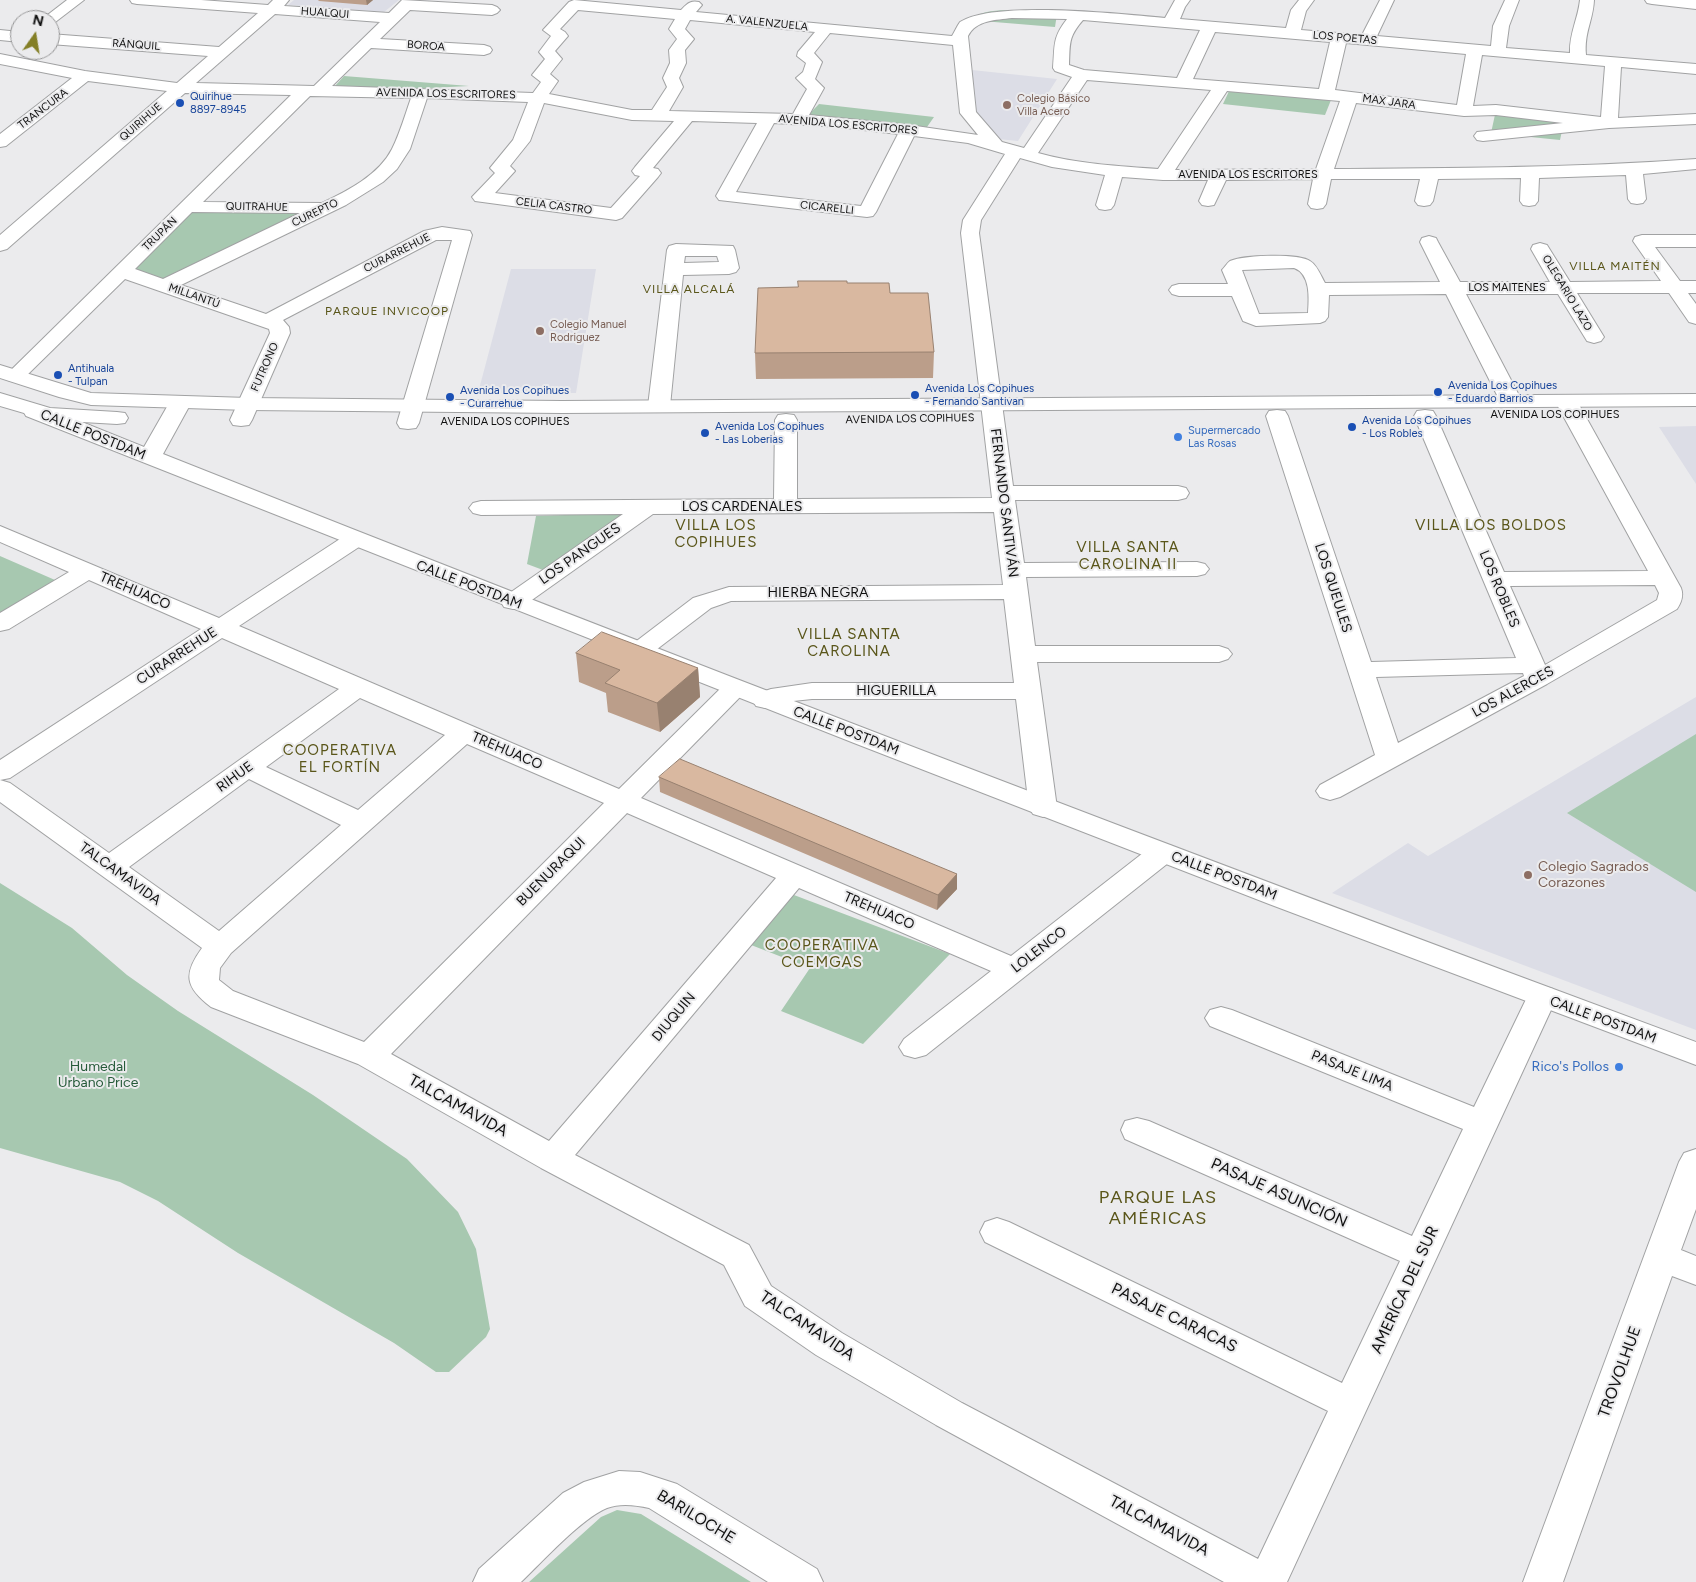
<!DOCTYPE html>
<meta charset="utf-8">
<style>
body{margin:0}
#map{position:relative;width:1696px;height:1582px;overflow:hidden;background:#ebebed;font-family:Figtree,sans-serif}
canvas{display:block}
.north{position:absolute;left:10px;top:10px;width:50px;height:50px;box-sizing:border-box;background:#ebebed;border:1px solid #949495;border-radius:50%;rotate:13deg;font-size:14px;font-weight:700;line-height:20px;text-align:center;color:#111}
.north::after{content:'';display:block;margin:auto;width:18px;height:22px;background:#847f26;clip-path:polygon(50% 0,100% 100%,50% 72%,0 100%)}
</style>
<div id="map">
<canvas width="1696" height="1582"></canvas>
<div class="north">N</div>
</div>
<script>
const context = document.querySelector('canvas').getContext('2d');
context.lineJoin = 'round';
function fillPath(path, color) { context.fillStyle = color; context.fill(path, 'evenodd'); }
function stroke(path, color, width, dash) { context.strokeStyle = color; context.lineWidth = width; context.lineCap = dash ? 'butt' : 'round'; context.setLineDash(dash || []); context.stroke(path); }
function drawText(font, color, halo, rows, align = 'center') {
  context.font = font + ' Figtree,sans-serif'; context.lineWidth = 4; context.setLineDash([]); context.textBaseline = 'middle'; context.strokeStyle = halo; context.fillStyle = color; for (const [text, x, y, turn = 0] of rows) {
    context.save(); context.translate(x, y); context.rotate((+turn || 0) * Math.PI / 180); context.textAlign = isNaN(turn) ? turn : align; if (halo) context.strokeText(text, 0, 0); context.fillText(text, 0, 0); context.restore();
  }
}
fillPath(new Path2D(`
 M 294,0 L 399,0 L 384,12 L 288,5 Z
 M 972,70 L 1057,79 L 1018,141 L 988,138 L 976,115 Z
 M 511,269 L 596,269 L 576,393 L 478,393 Z
 M 1696,426 L 1696,484 L 1659,427 Z
 M 1696,697 L 1696,1030 L 1332,893 L 1408,843 L 1428,856 Z`), '#dcdde6');
fillPath(new Path2D(`
 M 1024,11 L 1057,14 L 1055,27 L 970,20 C 982,8 1008,10 1024,11 Z
 M 344,76 L 469,86 L 410,89 L 335,86 Z
 M 1230,89 L 1331,100 L 1325,115 L 1223,104 Z
 M 819,104 L 934,117 L 927,127 L 808,115 Z
 M 1496,110 L 1565,117 L 1560,140 L 1491,133 Z
 M 194,210 L 304,213 L 170,278 L 161,278 L 135,269 Z
 M 622,513 L 623,519 L 543,570 L 527,564 L 536,516 Z
 M 0,556 L 55,580 L 55,581 L 0,616 Z
 M 1696,734 L 1696,892 L 1567,813 Z
 M 0,883 L 72,928 L 127,975 L 178,1011 L 313,1095 L 407,1159 L 458,1212 L 476,1249 L 490,1329 L 486,1337 L 449,1372 L 436,1372 L 394,1343 L 238,1253 L 158,1201 L 120,1182 L 0,1148 Z
 M 786,892 L 950,954 L 863,1044 L 781,1011 L 810,968 L 746,943 Z
 M 617,1510 L 641,1514 L 751,1582 L 529,1582 L 601,1517 Z`), '#a7c8b0');
const minor = new Path2D(`
 M 67,0 L 84,0 L 54,23 L 50,24 L 50,20 L 41,20 Z
 M 130,0 L 201,0 L 268,5 L 273,0 L 289,0 L 284,6 L 389,13 L 402,0 L 492,5 L 497,7 L 500,10 L 497,13 L 492,15 L 410,10 L 380,39 L 484,45 L 490,47 L 492,50 L 490,53 L 484,55 L 371,48 L 332,86 L 533,93 L 541,82 L 532,75 L 545,59 L 539,52 L 551,36 L 543,30 L 569,2 L 574,0 L 681,10 C 687,4 690,0 699,2 L 702,5 L 696,12 L 952,36 C 955,31 957,26 960,22 C 994,0 1122,14 1165,18 L 1175,0 L 1190,0 L 1185,7 L 1180,19 L 1286,28 L 1291,10 L 1299,0 L 1314,0 L 1306,11 L 1301,30 L 1362,35 L 1380,0 L 1394,0 L 1377,36 L 1491,46 L 1493,26 L 1505,0 L 1519,0 L 1509,26 L 1506,48 L 1570,53 C 1569,34 1578,19 1580,0 L 1594,0 C 1593,21 1584,32 1586,55 L 1696,64 L 1696,74 L 1621,67 L 1618,118 L 1696,114 L 1696,124 L 1609,128 L 1483,141 L 1477,140 L 1474,136 L 1477,132 L 1563,123 L 1496,115 L 1464,116 L 1356,103 L 1334,169 C 1455,168 1575,168 1696,159 L 1696,169 L 1643,174 L 1646,199 L 1643,203 L 1637,204 L 1631,203 L 1628,199 L 1626,175 L 1539,178 L 1538,201 L 1535,205 L 1529,206 L 1523,205 L 1520,201 L 1521,178 L 1438,179 L 1433,201 L 1430,205 L 1424,206 L 1418,205 L 1415,201 L 1420,179 L 1331,179 L 1326,204 L 1323,208 L 1317,209 L 1311,208 L 1308,204 L 1313,179 L 1226,180 L 1214,205 L 1208,206 L 1202,205 L 1199,201 L 1208,180 L 1163,180 L 1122,177 L 1114,205 L 1111,209 L 1105,210 L 1099,209 L 1096,205 L 1105,175 L 1052,167 L 1020,158 L 981,220 L 979,233 L 1013,486 L 1178,486 L 1186,488 L 1189,493 L 1186,498 L 1178,500 L 1015,500 L 1024,563 L 1197,562 L 1205,564 L 1209,569 L 1205,574 L 1197,576 L 1026,577 L 1035,646 L 1219,646 L 1228,649 L 1232,654 L 1228,659 L 1219,662 L 1037,662 L 1057,808 L 1053,814 L 1043,817 L 1033,814 L 1029,808 L 1016,699 L 812,699 L 784,702 L 765,708 L 756,706 L 752,700 L 756,694 L 771,689 L 812,683 L 1014,683 L 1004,599 L 731,601 L 711,608 L 648,656 L 639,659 L 630,656 L 626,651 L 630,646 L 693,598 L 729,587 L 1003,585 L 994,512 L 653,514 L 522,607 L 513,609 L 504,607 L 501,602 L 504,597 L 623,514 L 481,515 L 473,513 L 469,508 L 473,503 L 481,501 L 774,499 L 775,420 L 778,415 L 786,414 L 794,415 L 797,420 L 797,499 L 992,498 L 961,233 L 963,220 L 1005,154 L 968,143 L 914,136 L 876,212 L 873,216 L 867,217 L 719,200 L 716,196 L 757,123 L 692,121 L 653,168 L 658,169 L 661,173 L 658,177 L 622,218 L 616,220 L 475,201 L 472,197 L 495,173 L 490,168 L 513,140 L 528,102 L 427,98 L 410,149 L 397,169 L 383,182 L 346,205 L 181,285 L 266,314 L 424,231 L 442,227 L 470,231 L 472,235 L 419,423 L 416,428 L 408,429 L 400,428 L 397,423 L 452,240 L 436,240 L 283,320 L 289,327 L 290,333 L 252,420 L 249,425 L 241,426 L 233,425 L 230,420 L 270,333 L 269,329 L 125,279 L 22,380 L 15,382 L 8,380 L 5,376 L 291,95 L 185,93 L 7,249 L 0,251 L 0,235 L 167,91 L 88,81 L 6,146 L 0,147 L 0,134 L 72,78 L 0,64 L 0,54 L 85,71 L 177,83 L 208,56 L 50,44 L 50,34 L 219,47 L 258,13 L 137,4 L 132,3 ZM 578,10 L 675,19 L 669,29 L 677,39 L 669,50 L 670,63 L 663,78 L 667,87 L 652,110 L 632,110 L 549,94 L 558,81 L 550,74 L 562,59 L 555,51 L 568,36 L 565,32 L 560,29 ZM 275,14 L 380,22 L 314,86 L 196,83 ZM 1012,18 L 1067,19 C 1052,38 1055,46 1053,68 L 1055,71 L 1072,77 L 1024,148 L 1002,142 L 976,112 L 968,36 C 976,20 996,20 1012,18 ZM 690,20 L 815,32 L 798,52 L 797,56 L 806,63 L 803,72 L 796,78 L 807,89 L 793,114 L 669,111 L 683,87 L 679,78 L 686,63 L 685,50 L 694,39 L 685,29 ZM 1083,20 L 1200,30 L 1177,78 L 1084,70 L 1069,65 C 1070,44 1068,37 1083,20 ZM 1215,32 L 1330,42 L 1319,89 L 1193,79 ZM 830,33 L 953,45 L 960,113 L 978,135 L 909,125 L 809,115 L 824,88 L 815,79 L 822,62 L 814,53 ZM 1346,43 L 1466,54 L 1457,105 L 1335,90 ZM 1482,55 L 1605,66 L 1601,117 L 1496,105 L 1473,106 ZM 1087,80 L 1211,90 L 1158,169 C 1118,166 1077,164 1038,153 ZM 1227,91 L 1340,101 L 1316,169 L 1175,170 ZM 310,96 L 411,98 C 405,115 400,133 392,149 C 379,175 347,191 322,203 L 203,202 ZM 544,103 L 632,120 L 674,121 L 635,167 L 632,171 L 635,175 L 640,176 L 611,208 L 495,193 L 515,171 L 510,166 L 530,141 ZM 774,123 L 838,127 L 898,134 L 861,206 L 736,192 ZM 192,212 L 300,213 L 163,279 L 135,269 Z
 M 1645,0 L 1696,0 L 1696,9 L 1652,4 L 1647,3 Z
 M 0,30 L 20,32 L 20,42 L 0,40 Z
 M 1642,235 L 1696,235 L 1696,247 L 1655,247 L 1680,281 L 1696,281 L 1696,293 L 1688,293 L 1696,304 L 1696,324 L 1689,322 L 1669,293 L 1577,293 L 1604,337 L 1601,341 L 1594,343 L 1587,341 L 1558,294 L 1466,294 L 1522,401 L 1519,406 L 1511,407 L 1503,406 L 1500,401 L 1446,294 L 1329,295 L 1328,317 L 1325,321 L 1320,323 L 1256,326 L 1243,321 L 1232,296 L 1179,296 L 1172,294 L 1169,290 L 1172,286 L 1179,284 L 1228,284 L 1222,270 C 1225,267 1227,263 1230,261 C 1243,255 1299,253 1310,261 C 1317,265 1321,276 1325,283 L 1440,282 L 1420,242 L 1422,238 L 1429,236 L 1436,238 L 1438,242 L 1460,282 L 1550,282 L 1531,249 L 1533,245 L 1540,243 L 1547,245 L 1570,282 L 1661,281 L 1633,241 L 1635,237 ZM 1294,268 C 1311,274 1309,299 1308,313 L 1259,314 L 1242,270 Z
 M 676,244 L 733,246 L 735,250 L 739,268 L 736,272 L 729,274 L 683,275 L 670,406 L 667,411 L 659,412 L 651,411 L 648,406 L 667,250 L 669,246 ZM 685,256 L 717,256 L 719,262 L 684,263 Z
 M 1566,395 L 1574,396 L 1577,401 L 1681,588 C 1684,596 1681,603 1677,609 L 1547,684 L 1340,797 L 1330,800 L 1320,797 L 1316,791 L 1320,785 L 1375,755 L 1266,416 L 1269,411 L 1277,410 L 1285,411 L 1288,416 L 1371,662 L 1516,658 L 1414,416 L 1417,411 L 1425,410 L 1433,411 L 1436,416 L 1504,572 L 1648,571 L 1555,401 L 1558,396 ZM 1655,585 L 1659,593 L 1657,600 L 1545,665 L 1510,586 ZM 1523,673 L 1524,676 L 1398,743 L 1376,677 Z
 M 0,526 L 219,618 L 346,535 L 354,533 L 362,535 L 366,540 L 362,545 L 239,626 L 619,789 L 726,683 L 735,680 L 744,683 L 748,688 L 744,693 L 641,798 L 1011,956 L 1152,846 L 1162,844 L 1172,846 L 1176,853 L 1172,860 L 926,1055 L 915,1058 L 904,1055 L 899,1047 L 904,1039 L 991,971 L 799,888 L 575,1155 L 749,1245 L 771,1286 L 842,1333 L 962,1403 L 1258,1559 L 1328,1411 L 985,1242 L 980,1232 L 985,1222 L 997,1218 L 1009,1222 L 1342,1383 L 1400,1261 L 1125,1139 L 1121,1130 L 1125,1121 L 1137,1118 L 1149,1121 L 1412,1236 L 1463,1129 L 1210,1026 L 1205,1018 L 1210,1010 L 1221,1007 L 1232,1010 L 1474,1107 L 1531,989 L 1542,986 L 1553,989 L 1557,997 L 1287,1582 L 1224,1582 L 936,1425 L 816,1355 L 745,1306 L 724,1265 L 541,1168 L 358,1064 L 211,1007 C 185,987 183,974 202,948 L 0,802 L 0,760 L 201,629 L 89,580 L 9,629 L 0,631 L 0,613 L 69,572 L 0,542 ZM 222,638 L 339,689 L 109,853 L 10,783 L 0,780 L 10,778 ZM 360,698 L 445,735 L 358,810 L 266,767 ZM 467,744 L 604,803 L 364,1042 L 233,991 L 219,980 L 220,968 L 231,953 ZM 249,779 L 341,825 L 219,931 L 129,867 ZM 627,813 L 776,878 L 549,1141 L 391,1054 Z
 M 1696,1149 L 1696,1209 L 1681,1250 L 1696,1256 L 1696,1285 L 1672,1276 L 1563,1582 L 1523,1582 L 1679,1162 L 1684,1153 Z
 M 619,1471 L 640,1472 L 677,1484 L 817,1569 L 823,1582 L 768,1582 L 649,1508 C 636,1505 620,1503 607,1508 C 582,1518 542,1562 521,1582 L 473,1582 L 479,1569 L 563,1493 L 584,1482 Z`);
const tertiary = new Path2D(`
 M 180,397 L 188,398 L 191,403 L 163,454 C 671,656 1183,852 1696,1042 L 1696,1065 L 1269,904 L 854,743 L 26,416 L 23,411 L 26,406 L 34,405 L 42,406 L 144,447 L 172,398 Z`);
const secondary = new Path2D(`
 M 0,365 L 91,393 L 248,398 L 562,401 L 1696,394 L 1696,406 L 562,413 L 248,410 L 91,405 L 59,397 L 0,378 Z
 M 0,393 L 50,408 L 117,412 L 125,413 L 128,418 L 125,423 L 117,424 L 48,420 L 0,406 Z`);
stroke(minor, '#a1a2a3', 2);
stroke(tertiary, '#a1a2a3', 2);
stroke(secondary, '#a1a2a3', 2);
fillPath(minor, '#fff');
fillPath(tertiary, '#fff');
fillPath(secondary, '#fff');
fillPath(new Path2D(`
 M 318,0 L 373,0 L 367,5 L 319,1 Z
 M 847,283 L 890,293 L 934,352 L 933,378 L 756,379 L 755,353 L 798,287 Z
 M 576,653 L 698,668 L 700,697 L 660,732 L 608,712 L 606,693 L 579,682 Z
 M 659,777 L 957,874 L 957,889 L 937,910 L 660,792 Z`), '#bb9e8a');
fillPath(new Path2D(`
 M 366,0 L 373,0 L 367,5 Z
 M 698,668 L 700,697 L 660,732 L 657,703 Z
 M 957,874 L 957,889 L 937,910 L 938,895 Z`), '#988170');
const building = new Path2D(`
 M 798,281 L 847,281 L 847,283 L 889,283 L 890,293 L 928,293 L 934,352 L 755,353 L 758,288 L 798,287 Z
 M 602,632 L 698,668 L 657,703 L 605,683 L 620,670 L 576,653 Z
 M 680,759 L 957,874 L 938,895 L 659,777 Z`);
fillPath(building, '#d9b8a0');
stroke(building, '#988170', 1);
for (const [x, y, r, color] of [
 [180,103,5,"#1a4fb4"],
 [1007,105,5,"#8d6e63"],
 [540,331,5,"#8d6e63"],
 [58,375,5,"#1a4fb4"],
 [1438,392,5,"#1a4fb4"],
 [915,395,5,"#1a4fb4"],
 [450,397,5,"#1a4fb4"],
 [1352,427,5,"#1a4fb4"],
 [705,433,5,"#1a4fb4"],
 [1178,437,5,"#3f7fe0"],
 [1528,875,5,"#8d6e63"],
 [1619,1067,5,"#3f7fe0"]
]) { const dot = new Path2D(); dot.arc(x, y, r, 0, 2 * Math.PI); context.fillStyle = color; context.fill(dot); stroke(dot, '#ebebed', 2); }
drawText('11px', '#111', '#ebebed', [
 ["HUALQUI",325,13,4],
 ["A. VALENZUELA",767,23,6],
 ["LOS POETAS",1345,38,5],
 ["RÁNQUIL",136,45,4],
 ["BOROA",426,46,4],
 ["AVENIDA LOS ESCRITORES",446,94,1],
 ["MAX JARA",1389,102,8],
 ["TRANCURA",43,109,-37],
 ["QUIRIHUE",141,122,-41],
 ["AVENIDA LOS ESCRITORES",848,125,5],
 ["AVENIDA LOS ESCRITORES",1248,175],
 ["CELIA CASTRO",554,206,7],
 ["QUITRAHUE",257,207,1],
 ["CICARELLI",827,208,6],
 ["CUREPTO",315,213,-26],
 ["TRUPÁN",160,234,-44],
 ["CURARREHUE",397,253,-27],
 ["LOS MAITENES",1507,288],
 ["OLEGARIO LAZO",1567,293,59],
 ["MILLANTÚ",194,296,19],
 ["FUTRONO",265,367,-66],
 ["AVENIDA LOS COPIHUES",1555,415],
 ["AVENIDA LOS COPIHUES",910,419,-1],
 ["AVENIDA LOS COPIHUES",505,422]
]);
drawText('11px', '#164399', '#ebebed', [
 ["Quirihue",190,97],
 ["8897-8945",190,110],
 ["Antihuala",68,369],
 ["- Tulpan",68,382],
 ["Avenida Los Copihues",1448,386],
 ["- Eduardo Barrios",1448,399],
 ["Avenida Los Copihues",925,389],
 ["- Fernando Santivan",925,402],
 ["Avenida Los Copihues",460,391],
 ["- Curarrehue",460,404],
 ["Avenida Los Copihues",1362,421],
 ["- Los Robles",1362,434],
 ["Avenida Los Copihues",715,427],
 ["- Las Loberias",715,440]
], 'left');
drawText('11px', '#785e54', '#ebebed', [
 ["Colegio Básico",1017,99],
 ["Villa Acero",1017,112],
 ["Colegio Manuel",550,325],
 ["Rodriguez",550,338]
], 'left');
drawText('11px', '#366cbe', '#ebebed', [
 ["Supermercado",1188,431],
 ["Las Rosas",1188,444]
], 'left');
context.letterSpacing = '1px';
drawText('12px', '#5a561a', '#ebebed', [
 ["VILLA MAITÉN",1615,266],
 ["VILLA ALCALÁ",689,289],
 ["PARQUE INVICOOP",387,311]
]);
context.letterSpacing = '0px';
drawText('14px', '#111', '#ebebed', [
 ["CALLE POSTDAM",93,435,22],
 ["FERNANDO SANTIVÁN",1004,503,83],
 ["LOS CARDENALES",742,507],
 ["LOS PANGUES",580,554,-35],
 ["CALLE POSTDAM",469,585,21],
 ["LOS QUEULES",1333,588,72],
 ["LOS ROBLES",1499,589,67],
 ["TREHUACO",135,591,23],
 ["HIERBA NEGRA",818,593],
 ["CURARREHUE",177,656,-33],
 ["HIGUERILLA",896,691],
 ["LOS ALERCES",1513,692,-29],
 ["CALLE POSTDAM",846,731,21],
 ["TREHUACO",507,751,23],
 ["RIHUE",235,777,-36],
 ["BUENURAQUI",551,872,-45],
 ["TALCAMAVIDA",120,874,36],
 ["CALLE POSTDAM",1224,876,21],
 ["TREHUACO",879,911,23],
 ["LOLENCO",1039,950,-38],
 ["DIUQUIN",674,1017,-50],
 ["CALLE POSTDAM",1603,1020,20],
 ["PASAJE LIMA",1352,1071,22]
]);
drawText('14px', '#785e54', '#ebebed', [
 ["Colegio Sagrados",1538,867],
 ["Corazones",1538,883]
], 'left');
drawText('14px', '#255a39', '#ebebed', [
 ["Humedal",98,1067],
 ["Urbano Price",98,1083]
]);
drawText('14px', '#366cbe', '#ebebed', [
 ["Rico's Pollos",1609,1067]
], 'right');
context.letterSpacing = '1px';
drawText('15px', '#5a561a', '#ebebed', [
 ["VILLA LOS",716,526],
 ["COPIHUES",716,543],
 ["VILLA LOS BOLDOS",1491,526],
 ["VILLA SANTA",1128,548],
 ["CAROLINA II",1128,565],
 ["VILLA SANTA",849,635],
 ["CAROLINA",849,652],
 ["COOPERATIVA",340,751],
 ["EL FORTÍN",340,768],
 ["COOPERATIVA",822,946],
 ["COEMGAS",822,963]
]);
context.letterSpacing = '0px';
drawText('16px', '#111', '#ebebed', [
 ["TALCAMAVIDA",458,1106,29],
 ["PASAJE ASUNCIÓN",1279,1193,24],
 ["AMERÍCA DEL SUR",1405,1290,-65],
 ["PASAJE CARACAS",1174,1318,26],
 ["TALCAMAVIDA",807,1326,34],
 ["TROVOLHUE",1620,1372,-70],
 ["BARILOCHE",696,1517,31],
 ["TALCAMAVIDA",1159,1526,28]
]);
context.letterSpacing = '1px';
drawText('18px', '#5a561a', '#ebebed', [
 ["PARQUE LAS",1158,1198],
 ["AMÉRICAS",1158,1219]
]);
context.letterSpacing = '0px';
</script>
